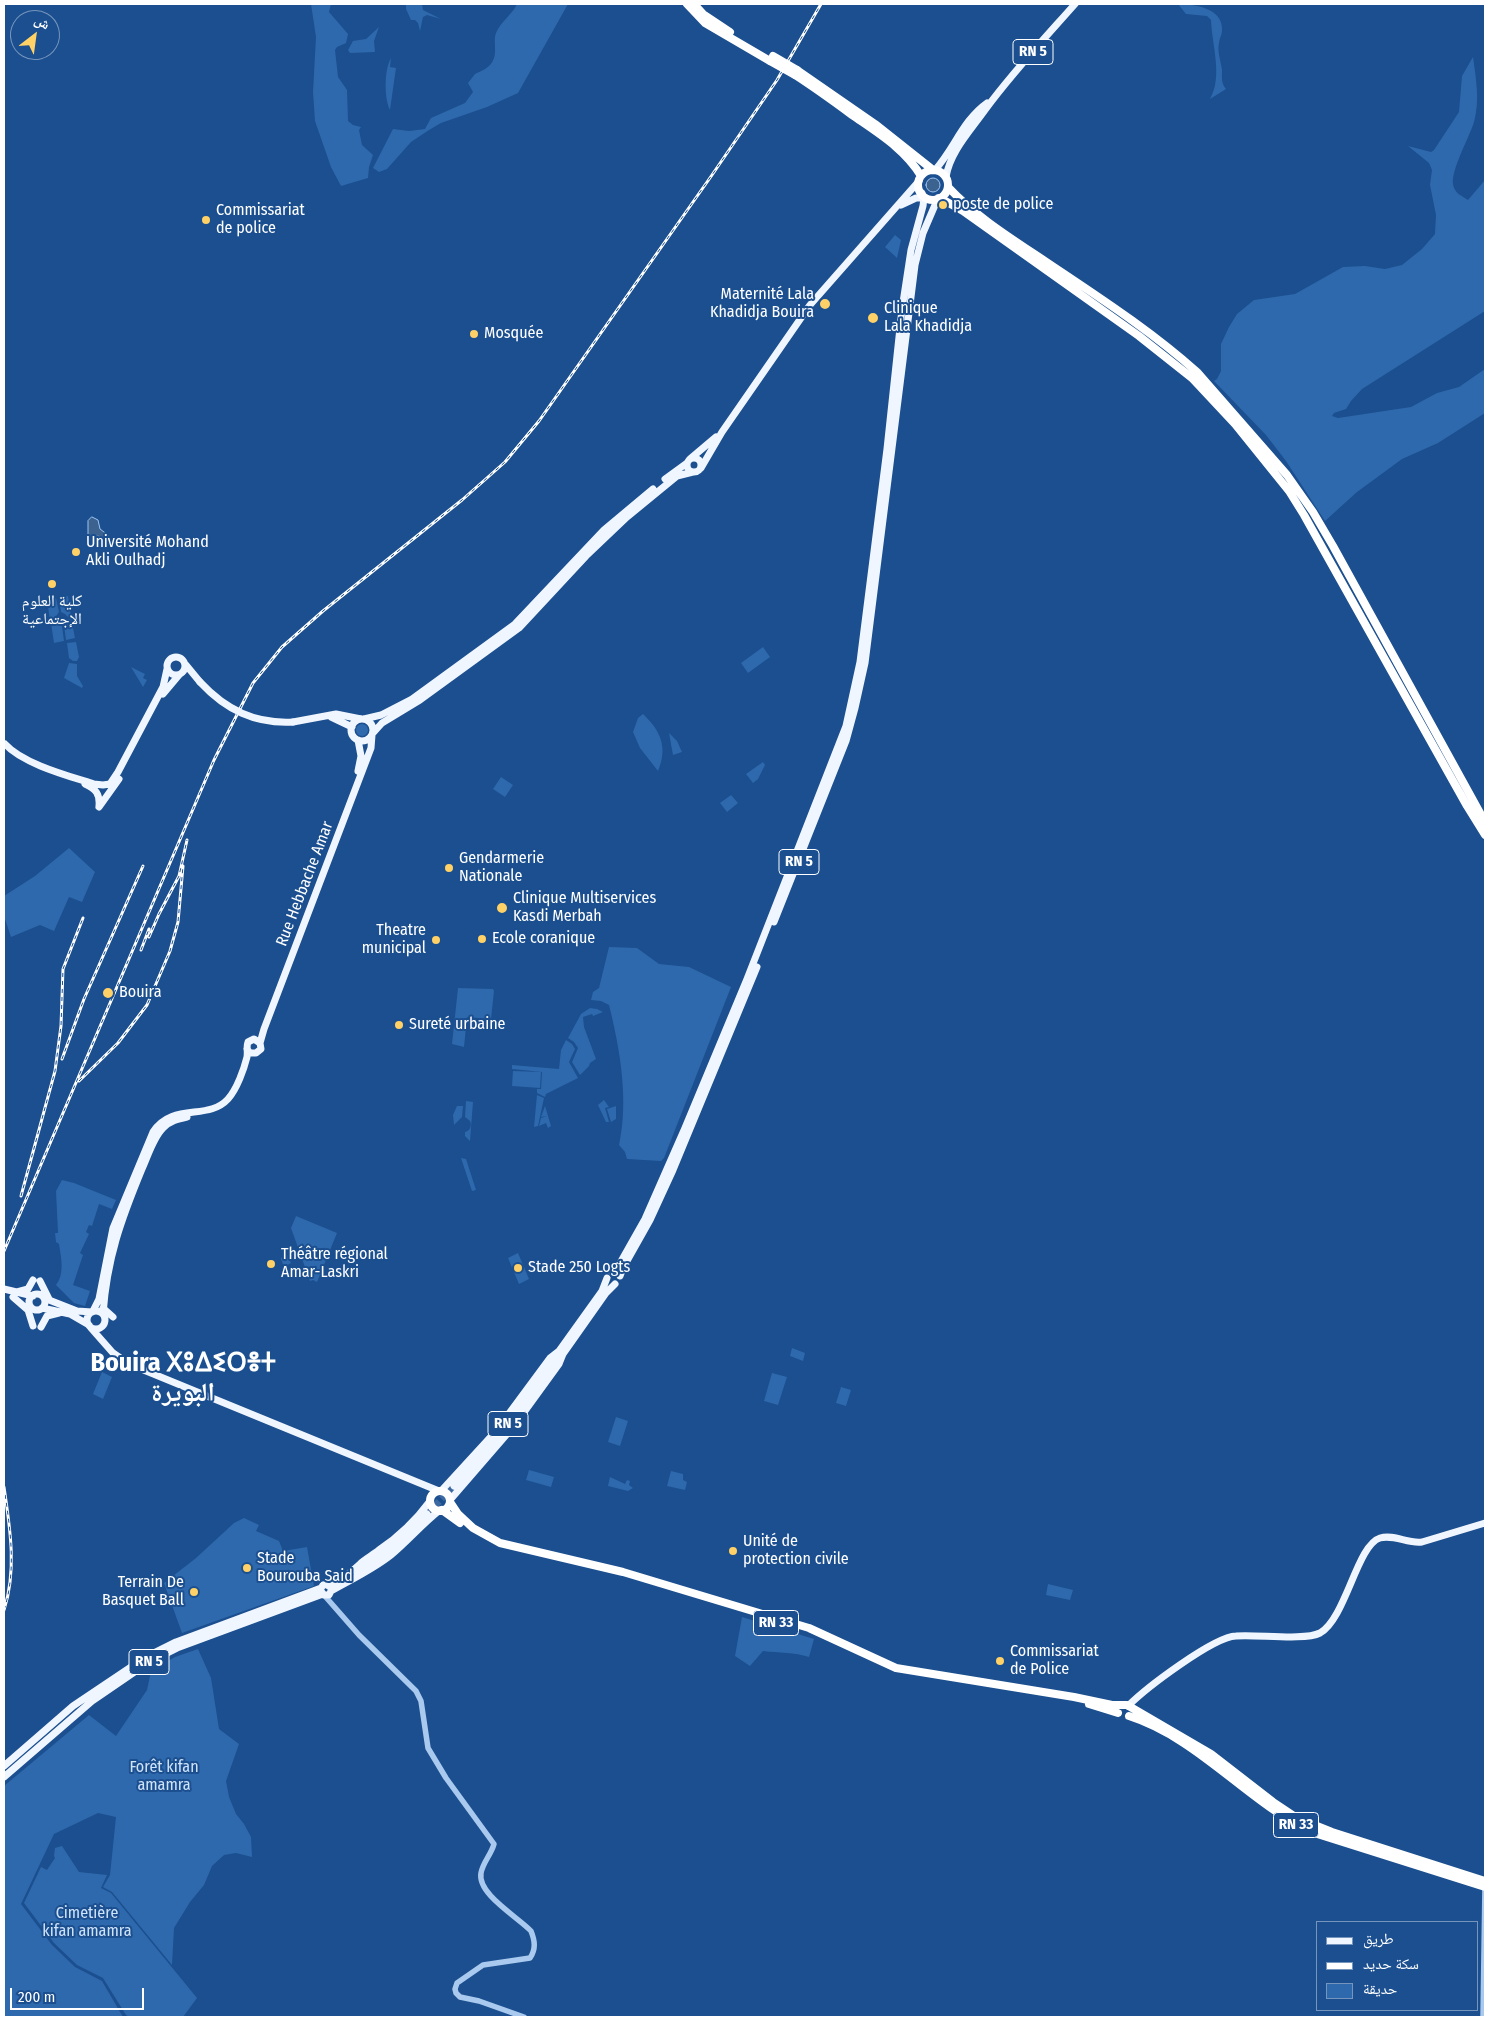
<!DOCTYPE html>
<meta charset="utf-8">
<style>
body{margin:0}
#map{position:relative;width:1489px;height:2021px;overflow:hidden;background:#1b4f8f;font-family:"Fira Sans Condensed","Noto Naskh Arabic",sans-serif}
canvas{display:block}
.frame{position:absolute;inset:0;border:5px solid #fff;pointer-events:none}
.legend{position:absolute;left:1316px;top:1921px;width:162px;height:90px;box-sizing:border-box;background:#1b4f8f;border:1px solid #7695bc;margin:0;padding:6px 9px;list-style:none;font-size:15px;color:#fff}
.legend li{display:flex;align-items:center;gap:10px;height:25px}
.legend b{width:25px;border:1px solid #7695bc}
.north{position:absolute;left:10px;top:10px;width:50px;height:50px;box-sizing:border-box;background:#1b4f8f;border:1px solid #7695bc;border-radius:50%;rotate:30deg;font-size:14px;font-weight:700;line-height:20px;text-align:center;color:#fff}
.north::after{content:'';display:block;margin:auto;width:18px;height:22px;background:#ffd166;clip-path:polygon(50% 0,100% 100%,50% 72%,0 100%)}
.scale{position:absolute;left:10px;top:1988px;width:134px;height:22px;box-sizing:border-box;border:2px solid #fff;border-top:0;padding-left:6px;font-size:15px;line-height:18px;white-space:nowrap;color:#fff;-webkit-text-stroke:4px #1b4f8f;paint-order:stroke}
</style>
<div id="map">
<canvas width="1489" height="2021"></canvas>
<div class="frame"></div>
<ul class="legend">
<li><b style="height:6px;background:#f0f6ff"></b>طريق</li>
<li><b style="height:6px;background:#fff"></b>سكة حديد</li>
<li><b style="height:14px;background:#2e69ad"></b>حديقة</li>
</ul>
<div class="north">ش</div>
<div class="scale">200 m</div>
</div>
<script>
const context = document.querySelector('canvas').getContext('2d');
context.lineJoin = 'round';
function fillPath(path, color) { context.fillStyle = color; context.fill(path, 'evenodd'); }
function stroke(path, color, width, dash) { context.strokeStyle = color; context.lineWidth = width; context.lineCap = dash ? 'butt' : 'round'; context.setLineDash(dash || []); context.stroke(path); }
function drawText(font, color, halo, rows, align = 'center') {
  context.font = font + ' "Fira Sans Condensed","Noto Naskh Arabic","Noto Sans Tifinagh",sans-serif'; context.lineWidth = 4; context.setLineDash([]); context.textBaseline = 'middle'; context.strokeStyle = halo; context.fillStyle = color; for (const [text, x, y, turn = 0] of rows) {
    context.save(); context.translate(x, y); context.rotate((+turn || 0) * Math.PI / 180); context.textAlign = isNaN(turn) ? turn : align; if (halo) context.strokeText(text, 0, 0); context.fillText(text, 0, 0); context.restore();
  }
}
fillPath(new Path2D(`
 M 311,4 L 331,4 L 329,12 L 348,34 L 346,43 L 337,47 L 335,50 L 338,77 L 347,90 L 348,121 L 353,125 L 361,127 L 359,130 L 362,145 L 373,155 L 369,167 L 368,178 L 341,186 L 331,167 L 315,121 L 313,92 L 316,37 Z
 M 406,4 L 422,4 L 423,10 L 441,19 L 427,15 L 423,17 L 420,31 L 418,23 L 415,20 L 411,20 L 406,9 Z
 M 517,4 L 568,4 L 518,93 L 487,107 L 441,123 L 429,130 L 411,142 L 387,169 L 379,172 L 373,168 L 393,129 L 409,131 L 425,129 L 431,118 L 465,103 L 473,92 L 468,83 L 475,74 C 487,69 496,64 495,48 C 495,43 494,38 496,33 C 501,21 512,15 517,4 Z
 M 1178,4 C 1194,4 1224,8 1222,31 C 1222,35 1219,39 1219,43 C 1217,52 1221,61 1222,70 C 1222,78 1221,83 1226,89 L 1210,99 C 1223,76 1212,46 1211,20 L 1207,16 L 1186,14 Z
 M 379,27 L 374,41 L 375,52 L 350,53 L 348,50 L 353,41 L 366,39 Z
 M 1473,57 C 1476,78 1480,101 1474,122 C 1469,138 1451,170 1453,184 C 1454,193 1462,196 1468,200 L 1485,180 L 1485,311 L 1362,389 L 1351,401 L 1346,409 L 1334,413 L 1332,416 L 1338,418 L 1411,407 L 1437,393 L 1459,387 L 1485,369 L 1485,413 L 1438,443 L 1402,459 L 1357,492 L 1325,521 L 1286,461 L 1266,435 L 1214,381 L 1217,379 L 1221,371 L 1221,344 L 1229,327 L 1237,314 L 1254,300 L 1295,294 L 1343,267 L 1365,266 L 1385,269 L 1402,265 L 1422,249 L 1435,234 L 1436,215 L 1430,185 L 1432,170 L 1429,163 L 1408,146 L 1431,152 L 1434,150 L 1459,112 L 1462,76 Z
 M 391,58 L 390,67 L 396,68 L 390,110 C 384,98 384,70 391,58 Z
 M 895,235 L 901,240 L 897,258 L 885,247 Z
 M 68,596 L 71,616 L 68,617 L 65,614 L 61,612 L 59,598 Z
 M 56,598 L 59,612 L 54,619 L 50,620 L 47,600 Z
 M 71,618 L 75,638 L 66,640 L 64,625 L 68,619 Z
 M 54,622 L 62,626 L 64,641 L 54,643 L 51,623 Z
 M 76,642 L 79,657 L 77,661 L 73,661 L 69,658 L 67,643 Z
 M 763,647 L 770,657 L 748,673 L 741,663 Z
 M 69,663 L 77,664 L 77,676 L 83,686 L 82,688 L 64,678 Z
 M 131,667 L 145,674 L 143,678 L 147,680 L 143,687 Z
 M 643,714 C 661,731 668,748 658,771 L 640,748 L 633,732 L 638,718 Z
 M356 730a6 6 0 1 1 12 0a6 6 0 1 1-12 0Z
 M 669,733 L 677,741 L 682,752 L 673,755 Z
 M 763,762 L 765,765 L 758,779 L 753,783 L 746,774 Z
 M 501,777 L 513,785 L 505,797 L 493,789 Z
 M 731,795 L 738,803 L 727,812 L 720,803 Z
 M 69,848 L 95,872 L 82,902 L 69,897 L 54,931 L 40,925 L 11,937 L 4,916 L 4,896 L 35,876 Z
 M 609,947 L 637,948 L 659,964 L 689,967 L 731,987 L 664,1158 L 661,1161 L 627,1159 L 625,1152 L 619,1145 C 629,1100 620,1049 609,1005 L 601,1001 L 591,1000 L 593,992 L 599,988 Z
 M 458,988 L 493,989 L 494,991 L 491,1019 L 467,1017 L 464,1047 L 452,1044 Z
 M 590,1008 L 597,1009 L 603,1012 L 593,1016 L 592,1014 L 583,1017 L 584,1027 L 596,1059 L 590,1063 L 589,1066 L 580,1075 L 572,1062 L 578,1048 L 574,1042 L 568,1038 L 581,1014 Z
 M 566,1040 L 572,1044 L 575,1049 L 569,1062 L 578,1078 L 546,1094 L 545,1097 L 537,1093 L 537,1089 L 541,1089 L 542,1072 L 512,1069 L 512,1065 L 559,1069 L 561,1050 Z
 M 513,1071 L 541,1072 L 540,1088 L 512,1086 Z
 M 537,1095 L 544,1098 L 538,1126 L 534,1127 Z
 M 604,1100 L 609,1107 L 605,1108 L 609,1122 L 606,1122 L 598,1105 Z
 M 466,1101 L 473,1102 L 470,1141 L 465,1136 L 465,1132 C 470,1131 472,1126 470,1121 L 465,1117 Z
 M 457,1106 L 463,1106 L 462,1117 L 454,1125 L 453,1115 Z
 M 545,1106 L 551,1126 L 548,1128 L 546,1123 L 539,1126 L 541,1118 L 547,1116 L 541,1117 Z
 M 616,1106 L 616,1119 L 611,1122 L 607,1109 Z
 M 461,1158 L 466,1159 L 476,1190 L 472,1191 Z
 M 62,1180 L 74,1183 L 116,1200 L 112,1209 L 99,1204 L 92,1226 L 89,1225 L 86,1232 L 89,1234 L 80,1253 L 83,1255 L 73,1285 L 90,1291 L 85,1306 L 74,1303 L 56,1285 C 65,1274 61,1257 59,1244 L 56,1242 L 55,1233 L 58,1233 L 56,1191 Z
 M 296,1216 L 337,1233 L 317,1282 L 313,1280 L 310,1281 L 291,1228 Z
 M 285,1250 L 291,1263 L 284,1267 L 281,1259 Z
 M 518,1253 L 529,1279 L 519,1284 L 508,1258 Z
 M 792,1348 L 805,1353 L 803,1361 L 790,1356 Z
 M 102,1372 L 112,1377 L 103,1399 L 93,1394 Z
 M 772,1373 L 787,1377 L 778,1405 L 764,1401 Z
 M 841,1387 L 851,1390 L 846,1406 L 836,1403 Z
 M 616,1417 L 628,1421 L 620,1446 L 608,1442 Z
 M 529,1470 L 554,1477 L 551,1487 L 526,1480 Z
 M 671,1471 L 683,1474 L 683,1480 L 687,1482 L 685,1490 L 667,1486 Z
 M 610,1477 L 625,1484 L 627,1480 L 630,1481 L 629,1485 L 633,1488 L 628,1491 L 608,1486 Z
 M 244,1518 L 259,1525 L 256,1531 L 279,1541 L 283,1551 L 307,1547 L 314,1586 L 182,1633 L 164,1583 L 196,1558 L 234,1523 Z
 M 1048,1584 L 1073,1590 L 1070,1600 L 1046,1595 Z
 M 742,1617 L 814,1639 L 809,1657 C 794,1652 779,1653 763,1651 L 750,1666 L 735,1656 Z
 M 198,1649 L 211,1678 L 219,1729 L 239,1744 L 226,1781 L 229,1797 L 236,1814 L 244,1824 L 251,1837 L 252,1857 L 236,1853 L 224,1855 L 212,1866 L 204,1885 L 190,1902 L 174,1928 L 172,1965 L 112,1892 L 103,1887 L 110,1875 L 116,1817 L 98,1813 L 54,1834 L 21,1904 L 52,1945 L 75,1967 L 102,1981 L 123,2017 L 4,2017 L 4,1786 L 89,1715 L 116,1736 L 147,1690 L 151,1671 L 175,1657 Z
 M 62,1846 L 79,1872 L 107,1875 L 101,1888 L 111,1893 L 197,1998 L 183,2017 L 129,2017 L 126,2015 L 103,1978 L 77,1965 L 54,1943 L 24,1903 L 41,1867 L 47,1870 L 55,1858 L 54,1856 L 55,1848 Z`), '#2e69ad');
const water = new Path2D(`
 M926 185a7 7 0 1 1 14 0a7 7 0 1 1-14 0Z
 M 92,517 L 98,520 L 100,529 L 108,535 L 105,540 L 98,536 L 91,540 L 88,538 L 88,521 Z`);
fillPath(water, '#3c6290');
stroke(water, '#9cc4f0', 1);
stroke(new Path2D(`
 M 427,1514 L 454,1486`), '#3d69a0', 7, [7, 3.5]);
stroke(new Path2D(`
 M 324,1595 L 359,1635 L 416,1691 L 421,1701 L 428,1748 L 446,1778 L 494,1844 C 491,1855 483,1862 481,1873 C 477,1894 518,1917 531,1931 C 535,1941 536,1949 530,1958 L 483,1965 L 457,1983 L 455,1989 L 456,1993 L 460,1997 L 479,2001 L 524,2017
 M 1483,2017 L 1485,1884`), '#a9c9ee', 5.5);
stroke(new Path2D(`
 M 935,170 C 954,149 963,120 987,103
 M 946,177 C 950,152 970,131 985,110 C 1012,73 1044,39 1075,4
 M 901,205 L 916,198 L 926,198
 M687 465a7 7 0 1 1 14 0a7 7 0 1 1-14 0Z
 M 690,459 L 716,437
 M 701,468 L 722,432 L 810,305 L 919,181
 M 665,479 L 687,463
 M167 666a9 9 0 1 1 18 0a9 9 0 1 1-18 0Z
 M 186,665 L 200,682
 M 163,694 L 179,675
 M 331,717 L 352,727
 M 364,719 L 381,715 L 412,699 L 515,624 L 604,530 L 653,489
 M351 730a11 11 0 1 1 22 0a11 11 0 1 1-22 0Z
 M 293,722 L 336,714 L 361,719
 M 373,733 L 382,723 L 420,700 L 519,628 L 586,556 L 627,517 L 677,476 L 693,472
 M 5,744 C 23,764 69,776 94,784 L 103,785 L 110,784 L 118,772 L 163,687 L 167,669
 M 358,771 L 361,756 L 358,740
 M 85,784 C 96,789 100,794 99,806
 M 99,807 L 119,779
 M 774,922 L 846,741 L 855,708 L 865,663 L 915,265 L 923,233 L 938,198
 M 260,1043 L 264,1029 L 371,748 L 372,735
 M 612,1272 L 619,1265 L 645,1219 L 685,1128 L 747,979 L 846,726 L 860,662 L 887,449 L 902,309 L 911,250 L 923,206 L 924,198 L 922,193
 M 620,1276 L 623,1268 L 650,1220 L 673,1170 L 757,967
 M 40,1281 L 49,1299
 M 4,1289 L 33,1296
 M 17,1292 L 28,1289 L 33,1280
 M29 1302a8 8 0 1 1 16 0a8 8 0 1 1-16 0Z
 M 13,1297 L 28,1310 L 33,1326
 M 44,1298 L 77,1311 L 92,1312
 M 42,1308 L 70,1314 L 89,1325
 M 103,1308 L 113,1317
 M87 1320a9 9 0 1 1 18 0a9 9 0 1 1-18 0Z
 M 93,1311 L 99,1299 L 113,1228 L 153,1132 C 173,1102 208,1121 228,1099 C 237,1089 244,1069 247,1057 C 248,1051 246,1047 248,1042 L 254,1039 L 260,1043 L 261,1049 L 256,1053 L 250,1053 L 247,1049
 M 103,1314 C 107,1258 121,1220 142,1169 C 148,1156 153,1138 163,1128 C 170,1121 178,1119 187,1117
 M 41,1327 L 47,1316 L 59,1313
 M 91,1328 L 113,1353 L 129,1364 L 439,1491
 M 454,1486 L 512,1419 L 558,1357 L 563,1354
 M 441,1491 L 496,1431 L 550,1358 L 559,1351 L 602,1291 L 607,1278
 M 450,1500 L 514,1426 L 559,1364 L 563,1354 L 606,1293 L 615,1284
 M 357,1575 L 361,1570 L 398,1542 L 427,1514
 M 327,1585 L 331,1587 L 331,1591 L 329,1595 L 324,1595 L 320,1590 L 323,1585 C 338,1583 349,1574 360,1564 C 365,1559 373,1555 379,1550 C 398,1537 416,1520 430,1501
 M 331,1591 C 352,1579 372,1570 391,1555 C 408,1541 422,1524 440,1510
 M 1128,1706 C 1146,1688 1213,1637 1236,1636 C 1256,1634 1304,1641 1320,1633 C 1346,1618 1357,1545 1380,1538 C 1394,1534 1408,1544 1422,1542 L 1485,1523
 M 4,1766 L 73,1706 L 146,1657 L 176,1642 L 321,1588
 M 4,1777 L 92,1701 L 149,1662 L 177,1648 L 323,1594`), '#f0f6ff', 7);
stroke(new Path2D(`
 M 687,4 L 705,23 L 770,61
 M 694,4 L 703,14 L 730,32
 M 797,70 L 875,124 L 933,170
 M 795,75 C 815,88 833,101 852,115 C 878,133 905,149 921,176
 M918 185a15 15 0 1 1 30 0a15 15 0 1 1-30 0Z
 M 948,187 C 975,216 1012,239 1045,261 C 1097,296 1150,330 1197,372 L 1287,475 L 1313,512 L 1333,546 L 1485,822
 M 940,198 L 963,211 L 1139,336 L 1192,378 L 1235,424 L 1289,491 L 1304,515 L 1467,806 L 1485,835
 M430 1501a10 10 0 1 1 20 0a10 10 0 1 1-20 0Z
 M 450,1502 L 458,1514 L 473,1528 L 500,1543 L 623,1572 L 809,1628 L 896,1668 L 1074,1697 L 1112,1705 L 1127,1705 L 1211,1754 L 1273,1802 L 1297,1818 L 1332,1832 L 1485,1881
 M 442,1510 L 460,1523
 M 1089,1704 L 1118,1713
 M 1129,1716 C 1198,1738 1247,1801 1311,1832 L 1485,1887`), '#fff', 8);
const rail = new Path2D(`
 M 149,937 L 159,914 L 179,876 L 187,840
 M 141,950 L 149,929
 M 62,1059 L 84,999 L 143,866
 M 79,1081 L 118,1043 L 147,1005 L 170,951 L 178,922 L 183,866
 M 21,1196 L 55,1071 L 61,1026 L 63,969 L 83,918
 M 4,1251 L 214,760 L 253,683 L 282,647 L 323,611 L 462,500 L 505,462 L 539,421 L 712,175 L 777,80 L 821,4
 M 4,1487 C 10,1528 17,1570 4,1610`);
stroke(rail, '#fff', 3);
stroke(rail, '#1b4f8f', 1, [4]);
stroke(new Path2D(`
 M 200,682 C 226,710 255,724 293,722`), '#f0f6ff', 7);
stroke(new Path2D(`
 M 773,56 L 797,70
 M 770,61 L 795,75`), '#fff', 8);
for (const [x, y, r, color] of [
 [943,205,5,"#ffd166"],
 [206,220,5,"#ffd166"],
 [825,304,6,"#ffd166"],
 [873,318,6,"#ffd166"],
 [474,334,5,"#ffd166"],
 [76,552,5,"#ffd166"],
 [52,584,5,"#ffd166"],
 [449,868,5,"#ffd166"],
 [502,908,6,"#ffd166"],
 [482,939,5,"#ffd166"],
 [436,940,5,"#ffd166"],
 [108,993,6,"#ffd166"],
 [399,1025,5,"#ffd166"],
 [271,1264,5,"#ffd166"],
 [518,1268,5,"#ffd166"],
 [733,1551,5,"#ffd166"],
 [247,1568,5,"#ffd166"],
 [194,1592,5,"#ffd166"],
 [1000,1661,5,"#ffd166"]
]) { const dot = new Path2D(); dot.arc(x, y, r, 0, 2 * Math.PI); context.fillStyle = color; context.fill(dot); stroke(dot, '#1b4f8f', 2); }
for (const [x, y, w] of [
 [1033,52,40],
 [799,862,40],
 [508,1424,40],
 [776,1623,45],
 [149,1662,40],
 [1296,1825,45]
]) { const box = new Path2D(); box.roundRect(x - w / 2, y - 12.5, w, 25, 4); context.fillStyle = '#1b4f8f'; context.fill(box); stroke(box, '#fff', 1); }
drawText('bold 15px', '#fff', null, [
 ["RN 5",1033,52],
 ["RN 5",799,862],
 ["RN 5",508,1424],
 ["RN 33",776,1623],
 ["RN 5",149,1662],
 ["RN 33",1296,1825]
]);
drawText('16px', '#fff', '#1b4f8f', [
 ["poste de police",953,205],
 ["Commissariat",216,211],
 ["de police",216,229],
 ["Maternité Lala",814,295,"right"],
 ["Khadidja Bouira",814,313,"right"],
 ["Clinique",884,309],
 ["Lala Khadidja",884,327],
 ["Mosquée",484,334],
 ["Université Mohand",86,543],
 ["Akli Oulhadj",86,561],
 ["كلية العلوم",52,602,"center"],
 ["الإجتماعية",52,620,"center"],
 ["Gendarmerie",459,859],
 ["Nationale",459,877],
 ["Clinique Multiservices",513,899],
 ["Kasdi Merbah",513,917],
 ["Theatre",426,931,"right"],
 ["municipal",426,949,"right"],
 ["Ecole coranique",492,939],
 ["Bouira",119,993],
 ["Sureté urbaine",409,1025],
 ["Théâtre régional",281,1255],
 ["Amar-Laskri",281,1273],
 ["Stade 250 Logts",528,1268],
 ["Unité de",743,1542],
 ["protection civile",743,1560],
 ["Stade",257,1559],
 ["Bourouba Said",257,1577],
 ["Terrain De",184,1583,"right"],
 ["Basquet Ball",184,1601,"right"],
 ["Commissariat",1010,1652],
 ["de Police",1010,1670]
], 'left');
drawText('16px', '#fff', '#1b4f8f', [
 ["Rue Hebbache Amar",305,884,-69]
]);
drawText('16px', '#cfe3fa', '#1b4f8f', [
 ["Forêt kifan",164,1768],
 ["amamra",164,1786],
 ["Cimetière",87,1914],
 ["kifan amamra",87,1932]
]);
drawText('bold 26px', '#fff', '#1b4f8f', [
 ["Bouira ⵝⵓⵠⵉⵔⴻⵜ",183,1364],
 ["البويرة",183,1394]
]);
</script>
